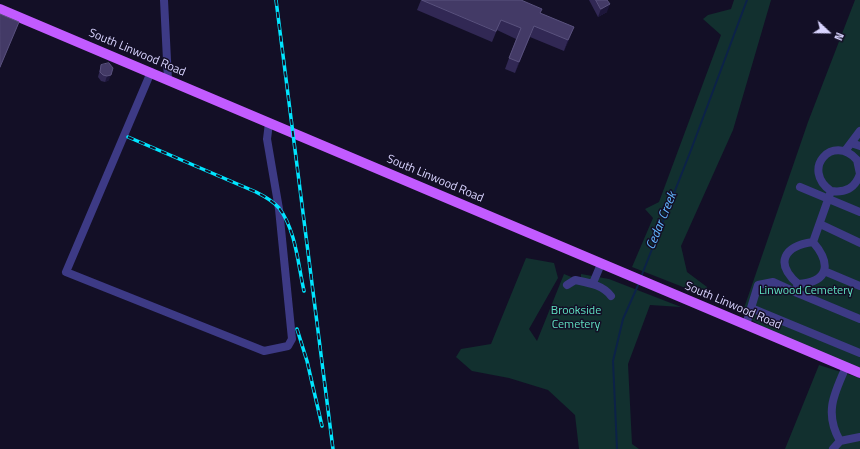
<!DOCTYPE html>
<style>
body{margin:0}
#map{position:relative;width:860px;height:449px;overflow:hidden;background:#130f26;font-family:"Titillium Web",sans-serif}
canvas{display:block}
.north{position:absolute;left:808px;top:12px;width:40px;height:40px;-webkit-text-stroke:3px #130f26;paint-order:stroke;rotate:112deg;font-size:11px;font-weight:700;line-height:16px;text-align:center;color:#d9d4ff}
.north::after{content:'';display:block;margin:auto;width:14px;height:18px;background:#d9d4ff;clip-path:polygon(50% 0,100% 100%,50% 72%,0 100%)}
</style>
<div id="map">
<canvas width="860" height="449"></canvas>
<div class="north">N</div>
</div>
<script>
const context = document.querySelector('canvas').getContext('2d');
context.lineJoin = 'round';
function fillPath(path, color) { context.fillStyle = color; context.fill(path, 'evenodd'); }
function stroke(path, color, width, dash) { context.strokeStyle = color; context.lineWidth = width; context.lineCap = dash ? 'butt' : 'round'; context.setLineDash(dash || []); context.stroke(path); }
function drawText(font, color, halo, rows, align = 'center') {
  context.font = font + ' "Titillium Web",sans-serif'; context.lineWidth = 3; context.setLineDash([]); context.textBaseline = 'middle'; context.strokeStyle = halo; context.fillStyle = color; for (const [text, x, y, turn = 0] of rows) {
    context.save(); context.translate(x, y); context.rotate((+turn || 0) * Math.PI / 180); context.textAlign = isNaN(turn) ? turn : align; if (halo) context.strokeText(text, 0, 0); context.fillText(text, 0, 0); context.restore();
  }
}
fillPath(new Path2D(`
 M 734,0 L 771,0 L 733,130 L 681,246 L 687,272 L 707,287 L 706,296 L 632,267 L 653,218 L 645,209 L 659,202 L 721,35 L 703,19 L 708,15 L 731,9 Z
 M 855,0 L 860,0 L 860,373 L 793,346 L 742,314 L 808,122 Z
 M 526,258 L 554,263 L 558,278 L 529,329 L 537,341 L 564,274 L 581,281 L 581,274 L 609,279 L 681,307 L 650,305 L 628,364 L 632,444 L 639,449 L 579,449 L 575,415 L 548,390 L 509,378 L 472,371 L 456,357 L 461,349 L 491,344 Z
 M 819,365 L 860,378 L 860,449 L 785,449 Z`), '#12302f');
stroke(new Path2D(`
 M 641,277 L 691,150 L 747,0
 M 617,449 L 613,361 L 623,319 L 639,283`), '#0c2248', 2);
stroke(new Path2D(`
 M 164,0 L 168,80
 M 151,72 L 66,272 L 264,351 L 288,346 L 292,339 L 279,209 L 267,139 L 269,123
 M 851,143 L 860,131
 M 845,151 L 851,143 L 860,146
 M 800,187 L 860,212
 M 820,224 L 860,243
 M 813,242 C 831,263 830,282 798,284 C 774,263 784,246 813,242 L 831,191 C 800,169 833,133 857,160 L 860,174 C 855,188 846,193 831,191
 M 824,271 L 860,286
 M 593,283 L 601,264
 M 567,285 L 575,280 C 589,283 603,285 611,296
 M 795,292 L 860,319
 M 751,308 L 758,285 L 773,282 L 795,292 L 798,284
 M 746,325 L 751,308 L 860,353
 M 840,441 C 824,413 834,394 846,367
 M 833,449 L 840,441 L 860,437`), '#3d3a85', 8);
stroke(new Path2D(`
 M 0,9 L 860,373`), '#c25bff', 10);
const rail = new Path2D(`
 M 276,0 L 333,449
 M 128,137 L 256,192 C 264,196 273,201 279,208 C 296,230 298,265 304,291
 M 297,329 L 307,361 L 322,426`);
stroke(rail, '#00e5ff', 3.5);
stroke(rail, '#130f26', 2, [6]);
fillPath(new Path2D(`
 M 421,0 L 521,0 L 540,13 L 574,27 L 564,51 L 530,37 L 515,73 L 505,69 L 516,39 L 497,30 L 492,42 L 417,10 Z
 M 589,0 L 607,0 L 607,12 L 598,17 Z
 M 101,65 L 109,80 L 105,82 L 101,81 L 98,77 Z`), '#312854');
fillPath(new Path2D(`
 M 610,4 L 607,12 L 598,17 L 601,9 Z
 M 19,22 L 15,33 L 0,68 L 0,67 Z
 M 534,26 L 530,37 L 515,73 L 519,62 Z
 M 574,27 L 570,38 L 564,51 L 568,40 Z
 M 111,75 L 109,80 L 105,82 L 107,76 Z`), '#1d163a');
const building = new Path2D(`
 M 422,0 L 521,0 L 542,9 L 540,13 L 574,27 L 568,40 L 534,26 L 519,62 L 509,58 L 521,28 L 501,20 L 496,31 Z
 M 596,0 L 607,0 L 610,4 L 601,9 Z
 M 0,14 L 19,22 L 0,67 Z
 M 109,63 L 113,68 L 111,75 L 107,76 L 103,75 L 100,72 L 101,65 Z`);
fillPath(building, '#433a66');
stroke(building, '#5a527e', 1);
drawText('12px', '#d9d4ff', '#130f26', [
 ["South Linwood Road",137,53,23],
 ["South Linwood Road",435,179,23],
 ["South Linwood Road",733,306,23]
]);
drawText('12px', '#5fe0c0', '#130f26', [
 ["Linwood Cemetery",806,291],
 ["Brookside",576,311],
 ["Cemetery",576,325]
]);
drawText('italic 13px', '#62b6ff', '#130f26', [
 ["Cedar Creek",662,221,-68]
]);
</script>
